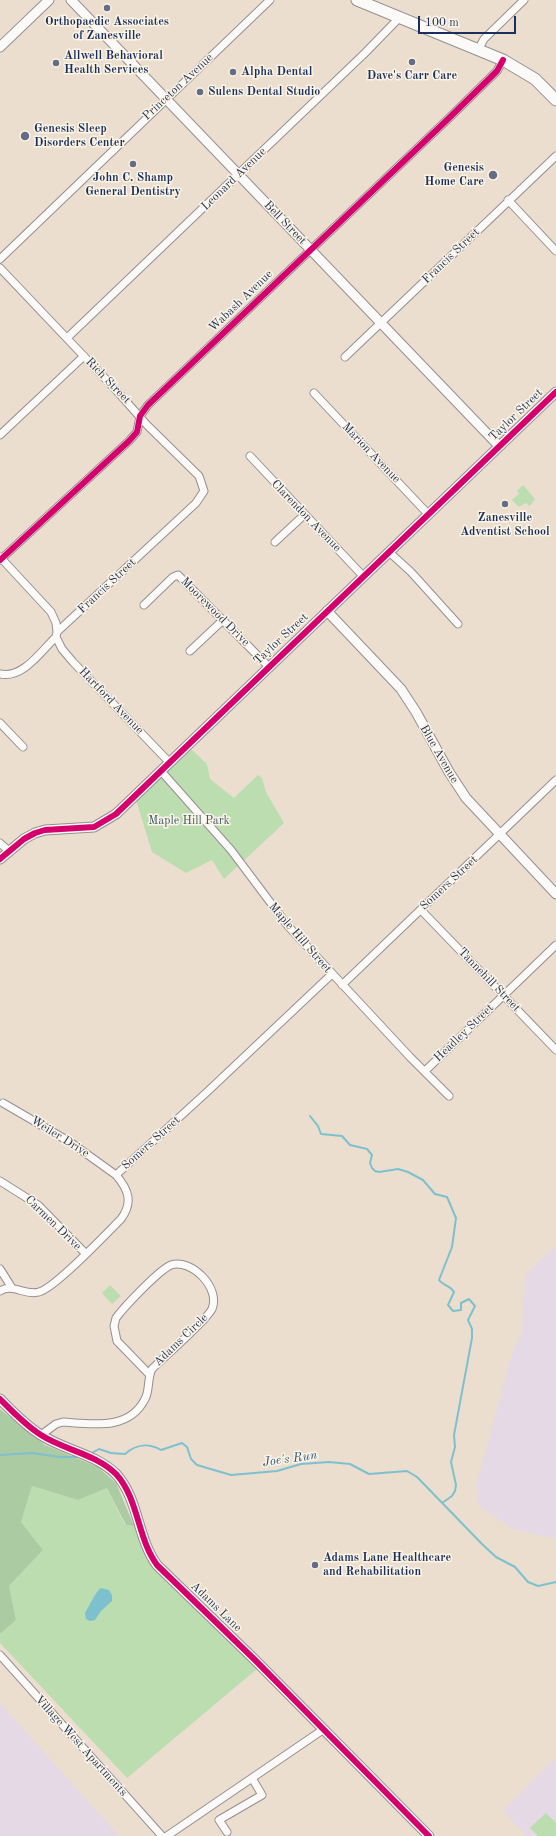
<!DOCTYPE html>
<style>
body{margin:0}
#map{position:relative;width:556px;height:1836px;overflow:hidden;background:#ebdecf;font-family:"Old Standard TT",serif}
canvas{display:block}
.scale{position:absolute;left:418px;top:16px;width:98px;height:18px;box-sizing:border-box;border:2px solid #1b2f5e;border-top:0;padding-left:5px;font-size:12px;line-height:14px;white-space:nowrap;color:#1b2f5e;-webkit-text-stroke:3px #fcf5e5;paint-order:stroke}
</style>
<div id="map">
<canvas width="556" height="1836"></canvas>
<div class="scale">100 m</div>
</div>
<script>
const context = document.querySelector('canvas').getContext('2d');
context.lineJoin = 'round';
function fillPath(path, color) { context.fillStyle = color; context.fill(path, 'evenodd'); }
function stroke(path, color, width, dash) { context.strokeStyle = color; context.lineWidth = width; context.lineCap = dash ? 'butt' : 'round'; context.setLineDash(dash || []); context.stroke(path); }
function drawText(font, color, halo, rows, align = 'center') {
  context.font = font + ' "Old Standard TT",serif'; context.lineWidth = 3; context.setLineDash([]); context.textBaseline = 'middle'; context.strokeStyle = halo; context.fillStyle = color; for (const [text, x, y, turn = 0] of rows) {
    context.save(); context.translate(x, y); context.rotate((+turn || 0) * Math.PI / 180); context.textAlign = isNaN(turn) ? turn : align; if (halo) context.strokeText(text, 0, 0); context.fillText(text, 0, 0); context.restore();
  }
}
fillPath(new Path2D(`
 M 556,1245 L 556,1539 L 513,1529 L 478,1505 L 476,1486 L 514,1347 L 522,1332 L 525,1275 Z
 M 0,1703 L 119,1836 L 0,1836 Z
 M 556,1757 L 556,1836 L 527,1836 L 503,1811 Z`), '#e4d9e4');
fillPath(new Path2D(`
 M 523,485 L 535,499 L 530,506 L 526,503 L 519,507 L 512,500 L 519,494 L 517,491 Z
 M 190,748 L 207,764 L 210,779 L 234,798 L 258,775 L 262,778 L 266,792 L 284,823 L 224,879 L 212,860 L 186,873 L 152,852 L 136,800 Z
 M 110,1285 L 121,1296 L 112,1304 L 102,1293 Z
 M 32,1486 L 78,1500 L 107,1488 L 125,1525 L 134,1526 L 143,1552 L 153,1568 L 257,1669 L 127,1778 L 0,1643 L 0,1634 L 16,1620 L 9,1586 L 43,1550 L 21,1522 Z
 M 546,1813 L 556,1823 L 556,1836 L 538,1836 L 530,1828 Z`), '#bbddb0');
fillPath(new Path2D(`
 M 0,1409 L 45,1445 L 98,1467 L 116,1483 L 134,1526 L 126,1525 L 107,1488 L 78,1500 L 32,1486 L 21,1522 L 43,1550 L 9,1586 L 16,1620 L 0,1634 Z`), '#abcba3');
fillPath(new Path2D(`
 M 101,1588 L 109,1590 L 112,1595 L 112,1601 L 101,1611 L 95,1620 L 90,1621 L 86,1619 L 85,1613 C 89,1607 95,1592 101,1588 Z`), '#7ec1ce');
stroke(new Path2D(`
 M 310,1116 L 318,1126 L 321,1134 L 342,1136 L 350,1145 L 367,1149 L 372,1155 L 370,1163 L 372,1168 L 375,1171 L 379,1172 L 398,1169 L 408,1172 L 423,1180 L 435,1194 L 447,1197 L 456,1218 L 452,1247 L 439,1280 C 443,1286 450,1285 454,1292 L 448,1305 L 453,1311 L 461,1310 L 461,1303 L 469,1299 L 475,1306 L 468,1320 L 472,1329 L 472,1338 L 454,1435 L 455,1447 L 451,1462 L 456,1485 L 455,1491 L 452,1496 L 442,1503
 M 90,1454 L 99,1449 L 111,1453 L 125,1454 C 136,1444 149,1443 161,1450 L 182,1443 L 187,1447 L 191,1459 L 197,1465 L 231,1475 L 277,1471 L 301,1464 L 329,1462 L 350,1464 L 369,1474 L 407,1471 L 417,1477 L 482,1544 L 496,1557 L 515,1567 L 528,1582 L 538,1586 L 556,1582
 M 0,1455 L 32,1453 L 60,1457 L 80,1457`), '#7ec1ce', 2);
const minor = new Path2D(`
 M 478,50 L 484,39 L 524,0
 M 508,200 L 556,251
 M 0,259 L 270,0
 M 0,268 L 116,390 L 147,425 L 199,476 L 204,491 L 196,503 L 57,632 L 56,637 C 41,651 23,679 0,674
 M 67,338 L 365,53 L 400,17
 M 345,357 L 556,156
 M 314,393 L 428,514
 M 0,435 L 84,356
 M 250,456 L 363,576
 M 275,542 L 304,515
 M 389,552 L 411,572 L 458,624
 M 0,557 L 51,612 L 56,623 L 57,632
 M 0,560 L 129,441 L 137,432 L 140,416 L 148,405 L 448,119 L 497,71 L 503,60
 M 144,605 L 173,577 L 178,575 L 268,666
 M 56,637 L 62,649 L 73,662 L 170,763
 M 190,651 L 223,620
 M 0,723 L 23,747
 M 161,771 L 231,850 L 288,926 L 410,1057 L 449,1096
 M 0,843 L 9,851
 M 421,910 L 556,1050
 M 342,985 L 556,780
 M 425,1071 L 556,945
 M 3,1103 L 70,1142 L 116,1175
 M 0,1181 L 38,1205 L 85,1253
 M 0,1269 L 12,1288
 M 0,1291 C 13,1283 25,1296 39,1292 C 55,1288 106,1234 121,1219 C 133,1203 129,1190 116,1175 L 207,1092 L 332,974
 M 41,1435 L 56,1424 L 63,1422 C 92,1424 129,1431 145,1399 C 150,1390 147,1379 152,1369 C 164,1357 206,1321 212,1309 C 221,1288 191,1258 171,1265 C 159,1270 124,1307 116,1318 L 114,1326 L 117,1341 L 149,1374
 M 0,1655 L 162,1836
 M 227,1832 L 219,1820 L 262,1795 L 252,1778
 M 167,1836 L 324,1729`);
const tertiary = new Path2D(`
 M 71,0 L 499,446
 M 0,47 L 49,0
 M 327,611 L 401,689 L 416,712 L 449,772 L 466,798 L 556,894
 M 0,859 L 24,839 L 35,833 L 45,830 L 94,827 L 116,814 L 556,392
 M 0,1399 C 13,1412 25,1425 41,1435 C 64,1450 96,1454 116,1474 C 139,1499 137,1538 157,1565 L 255,1660 L 429,1836`);
const primary = new Path2D(`
 M 357,0 L 503,60 L 535,79 L 556,100`);
stroke(minor, '#949090', 9);
stroke(tertiary, '#949090', 11);
stroke(primary, '#949090', 13);
stroke(minor, '#fcfaf8', 7);
stroke(tertiary, '#fcfaf8', 9);
stroke(primary, '#fcfaf8', 11);
stroke(new Path2D(`
 M 0,560 L 129,441 L 137,432 L 140,416 L 148,405 L 448,119 L 497,71 L 503,60
 M 0,859 L 24,839 L 35,833 L 45,830 L 94,827 L 116,814 L 556,392
 M 0,1399 C 13,1412 25,1425 41,1435 C 64,1450 96,1454 116,1474 C 139,1499 137,1538 157,1565 L 255,1660 L 429,1836`), '#d6006c', 6);
for (const [x, y, r, color] of [
 [107,8,4,"#646c86"],
 [412,62,4,"#646c86"],
 [56,63,4,"#646c86"],
 [233,72,4,"#646c86"],
 [200,92,4,"#646c86"],
 [25,136,5,"#646c86"],
 [133,164,4,"#646c86"],
 [493,175,5,"#646c86"],
 [505,504,4,"#646c86"],
 [315,1565,4,"#646c86"]
]) { const dot = new Path2D(); dot.arc(x, y, r, 0, 2 * Math.PI); context.fillStyle = color; context.fill(dot); stroke(dot, '#fcf5e5', 1.5); }
drawText('bold 12px', '#1b2f5e', '#fcf5e5', [
 ["Orthopaedic Associates",107,22,"center"],
 ["of Zanesville",107,36,"center"],
 ["Allwell Behavioral",64,56],
 ["Health Services",64,70],
 ["Alpha Dental",241,72],
 ["Dave's Carr Care",412,76,"center"],
 ["Sulens Dental Studio",208,92],
 ["Genesis Sleep",34,129],
 ["Disorders Center",34,143],
 ["Genesis",484,168,"right"],
 ["Home Care",484,182,"right"],
 ["John C. Shamp",133,178,"center"],
 ["General Dentistry",133,192,"center"],
 ["Zanesville",505,518,"center"],
 ["Adventist School",505,532,"center"],
 ["Adams Lane Healthcare",323,1558],
 ["and Rehabilitation",323,1572]
], 'left');
drawText('12px', '#1b2f5e', '#fcf5e5', [
 ["Princeton Avenue",178,87,-43],
 ["Leonard Avenue",234,179,-44],
 ["Bell Street",285,223,46],
 ["Francis Street",451,256,-44],
 ["Wabash Avenue",241,301,-44],
 ["Rich Street",108,381,46],
 ["Taylor Street",516,415,-44],
 ["Marion Avenue",371,453,46],
 ["Clarendon Avenue",306,516,46],
 ["Francis Street",107,586,-43],
 ["Moorewood Drive",215,612,45],
 ["Taylor Street",281,639,-43],
 ["Hartford Avenue",111,701,46],
 ["Blue Avenue",439,754,60],
 ["Somers Street",449,883,-43],
 ["Maple Hill Street",300,938,49],
 ["Tannehill Street",489,980,46],
 ["Headley Street",464,1033,-44],
 ["Weiler Drive",60,1137,32],
 ["Somers Street",151,1143,-42],
 ["Carmen Drive",53,1223,44],
 ["Adams Circle",181,1340,-44],
 ["Adams Lane",216,1607,44],
 ["Village West Apartments",81,1746,48]
]);
drawText('12px', '#395a6c', '#fcf5e5', [
 ["Maple Hill Park",189,821]
]);
drawText('italic 13px', '#2b5780', '#fcf5e5', [
 ["Joe's Run",290,1459,-8]
]);
</script>
